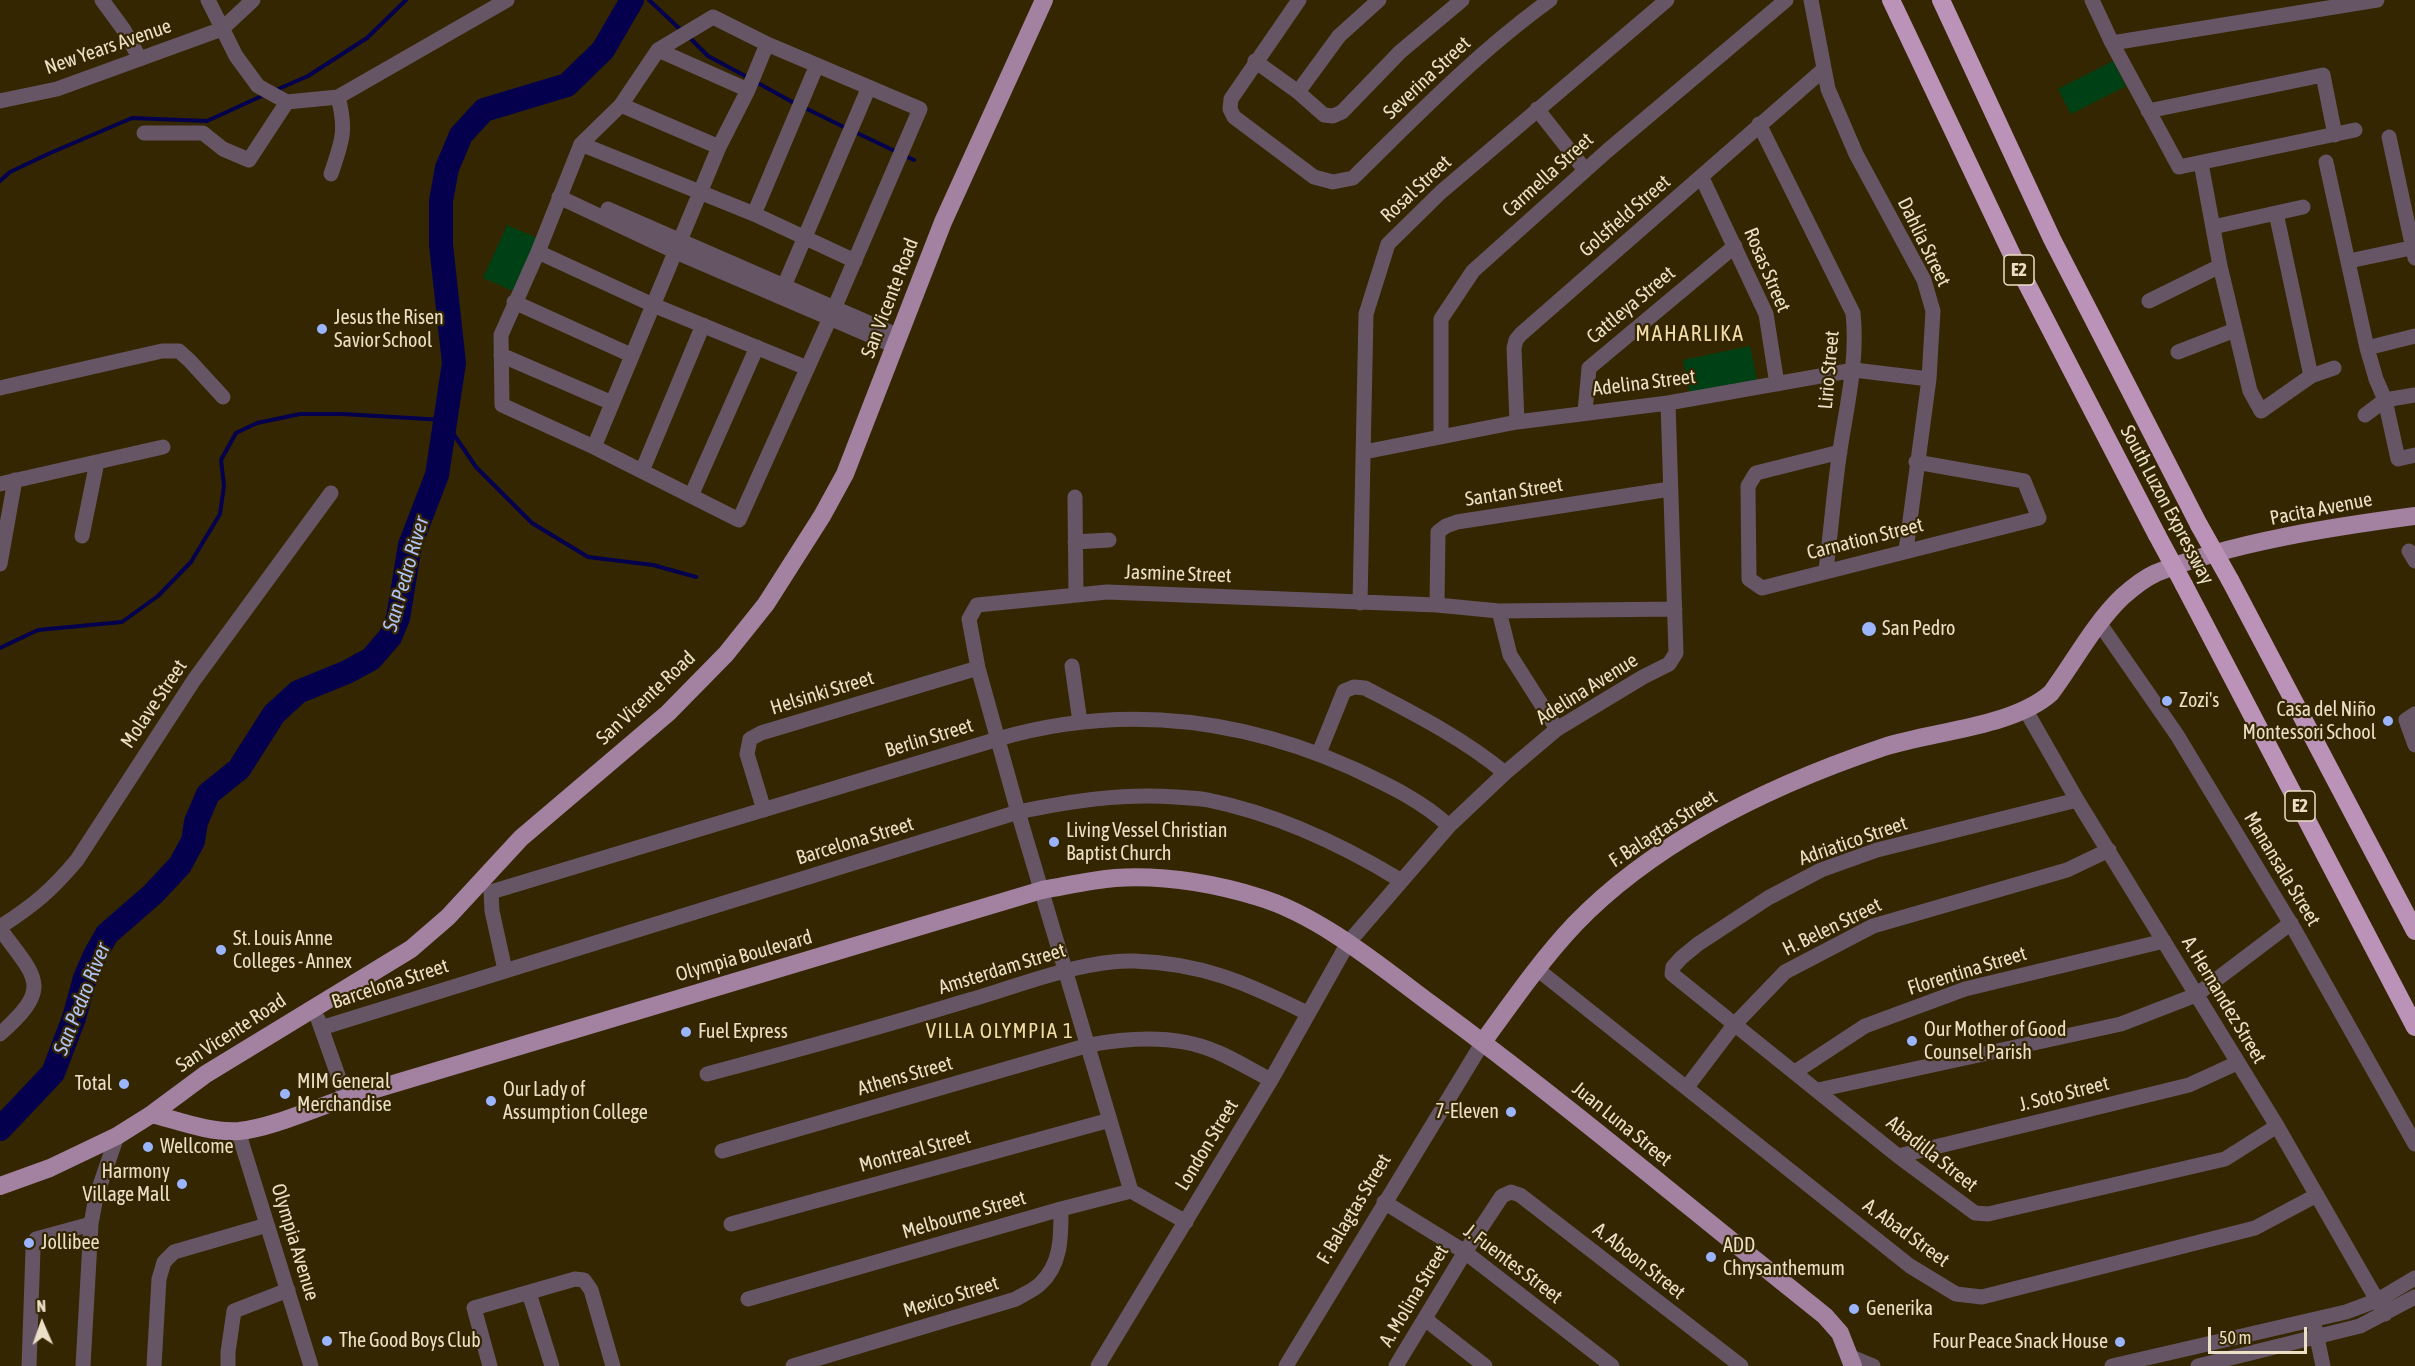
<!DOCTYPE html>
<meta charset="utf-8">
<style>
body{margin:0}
#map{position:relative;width:2415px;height:1366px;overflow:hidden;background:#342600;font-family:"Asap Condensed",sans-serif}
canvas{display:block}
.north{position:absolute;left:12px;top:1294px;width:60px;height:60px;-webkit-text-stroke:4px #342600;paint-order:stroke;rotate:358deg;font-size:16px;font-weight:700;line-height:24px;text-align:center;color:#ebe0c7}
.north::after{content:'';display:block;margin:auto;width:21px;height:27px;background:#ebe0c7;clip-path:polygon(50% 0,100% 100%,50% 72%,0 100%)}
.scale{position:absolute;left:2208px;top:1327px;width:99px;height:27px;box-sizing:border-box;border:3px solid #ebe0c7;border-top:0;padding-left:8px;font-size:18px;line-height:21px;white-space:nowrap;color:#ebe0c7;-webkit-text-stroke:4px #342600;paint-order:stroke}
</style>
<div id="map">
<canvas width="2415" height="1366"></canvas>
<div class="north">N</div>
<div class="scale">50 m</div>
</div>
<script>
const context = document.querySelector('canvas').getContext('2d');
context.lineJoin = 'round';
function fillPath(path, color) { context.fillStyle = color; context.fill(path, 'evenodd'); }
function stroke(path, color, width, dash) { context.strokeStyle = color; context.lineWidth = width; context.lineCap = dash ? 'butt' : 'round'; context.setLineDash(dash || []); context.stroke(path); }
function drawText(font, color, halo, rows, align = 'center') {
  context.font = font + ' "Asap Condensed",sans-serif'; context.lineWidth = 4.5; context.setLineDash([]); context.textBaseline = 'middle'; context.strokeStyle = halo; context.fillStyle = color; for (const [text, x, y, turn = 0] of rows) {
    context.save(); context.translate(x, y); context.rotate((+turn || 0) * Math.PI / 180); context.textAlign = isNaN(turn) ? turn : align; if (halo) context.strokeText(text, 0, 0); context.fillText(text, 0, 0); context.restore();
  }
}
fillPath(new Path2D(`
 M 2113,61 L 2126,86 L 2071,114 L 2058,89 Z
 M 507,225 L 537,238 L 513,291 L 483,278 Z
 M 1750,346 L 1757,380 L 1690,393 L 1683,360 Z`), '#004015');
stroke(new Path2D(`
 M 649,0 L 681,30
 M 689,37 L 708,56 L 749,78
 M 756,82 L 796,104
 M 276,90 L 308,76 L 367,38 L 406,0
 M 803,107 L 848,129
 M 855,132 L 897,152
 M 903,155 L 914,160
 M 0,181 L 10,172 L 48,154 L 132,118 L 207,121 L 264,95
 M 0,648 L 38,630 L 122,622 L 158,596 L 191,562 L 220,514 L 224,486 L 221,460 L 236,433 L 257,423 L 300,414 L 343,414 L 444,420 L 476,467 L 532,523 L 588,557 L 653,565 L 696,577`), '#05004e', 4);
stroke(new Path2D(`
 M 0,1129 L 53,1073 L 74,1018 L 85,978 L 95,955 L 107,934 L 153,894 L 180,865 L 193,841 L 196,822 L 208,794 L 239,769 L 274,714 L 298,692 L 347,672 L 371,659 L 390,637 L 398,618 L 410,545 L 437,475 L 454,363 L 441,245 L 441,201 L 447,168 L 461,135 L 484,110 L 567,85 L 603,50 L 632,0`), '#05004e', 24);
stroke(new Path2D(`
 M 102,0 L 124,30 L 140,59
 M 208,0 L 236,56 L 258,86 L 287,102 L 338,97 L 507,0
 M 1299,0 L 1231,99 L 1230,109 L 1234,117 L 1314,177 L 1333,182 L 1353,178 C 1416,116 1478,52 1550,0
 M 1811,0 L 1828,89 L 1856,154 L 1924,280 L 1933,311 L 1929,379 L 1906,550
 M 2092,0 L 2112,43 L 2179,167 L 2355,130
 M 713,17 L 767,44 L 920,109 L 830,318 L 739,520 L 594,447 L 502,405 L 501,335 L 538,252 L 581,144 L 621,105 L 658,50 Z
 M 2112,43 L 2377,0
 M 658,50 L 748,90
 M 1255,61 L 1298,92 L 1324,115 L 1333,116 L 1342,112 L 1400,52 L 1462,0
 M 1298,92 L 1339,36 L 1379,0
 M 0,101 L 57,89 L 222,29 L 253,0
 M 621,105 L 719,147
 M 1537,109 L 1585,170
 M 2148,111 L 2323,75 L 2335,135
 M 1759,124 L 1853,313 C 1858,360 1847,404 1840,450 C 1834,490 1831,530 1826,570
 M 144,133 L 203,133 L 223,149 L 249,160 L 287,102
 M 2389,137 L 2415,258
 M 581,144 L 754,214 L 855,261
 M 2326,162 L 2367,348 L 2376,379 L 2385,400 L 2398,459 L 2415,455
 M 2201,163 L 2220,266 L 2250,391 L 2261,411 L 2311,376 L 2334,368
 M 331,174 C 342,141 347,131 338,97
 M 1702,178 L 1766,314 L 1777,384
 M 559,197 L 676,252 L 895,346
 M 608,209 L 899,336
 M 2276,213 L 2311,376
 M 754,214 L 817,65
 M 2213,227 L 2303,207
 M 538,252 L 653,305 L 807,368
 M 2349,261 L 2415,247
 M 784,286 L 869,87
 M 2149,301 L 2220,266
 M 514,302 L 631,355
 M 2367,348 L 2415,336
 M 2178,352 L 2235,330
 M 501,355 L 612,403
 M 0,388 L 162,351 L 179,351 L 190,361 L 223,397
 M 1585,412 L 1589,368 L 1735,246
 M 2365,415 L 2385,400 L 2415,395
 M 1517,422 L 1514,348 L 1516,340 L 1521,334 L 1823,70
 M 1441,436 L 1441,319 L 1473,271 L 1607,151 L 1786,0
 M 594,447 L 719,147 L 748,90 L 767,44
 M 1364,452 L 1517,422 L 1668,403 L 1854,370 L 1929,379
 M 1840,452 L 1756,473 L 1748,486 L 1749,579 L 1762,588 L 2039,518 L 2024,481 L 1916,462
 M 642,471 L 703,325
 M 0,484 L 163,447
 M 691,496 L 757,347
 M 1075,497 L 1076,595
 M 82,536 L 97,462
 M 1075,542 L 1109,540
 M 2409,551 L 2415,561
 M 0,564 L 15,480
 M 1360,603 L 1366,314 L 1388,244 L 1441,192 L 1667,0
 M 1437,605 L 1438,532 L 1446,526 L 1457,522 L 1670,489
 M 1499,611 L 1510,655 L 1557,729
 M 2100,624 L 2177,735 L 2294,929 L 2415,1144
 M 1072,666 L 1080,722
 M 2025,709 L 2077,800 L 2277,1126 L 2385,1314
 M 2415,714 L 2406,720 L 2415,745
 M 1319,753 L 1344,691 L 1354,687 L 1365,688 C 1413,713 1463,738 1505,773
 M 2077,800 L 1877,850 L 1821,870 L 1768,898 L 1698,944 L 1681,958 L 1673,967 L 1672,974 L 1898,1156 L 1975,1213 L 1988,1214 L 2225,1159 L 2277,1126
 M 764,810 L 747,754 L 750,739 L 761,733 L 978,668
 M 0,927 C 34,905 51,891 77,860 L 194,680 L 331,493
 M 0,929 C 37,979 53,987 0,1034
 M 1537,969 L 1910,1266 L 1956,1294 L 1982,1297 L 2255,1228 L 2317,1195
 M 505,970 L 492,911 L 491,892 L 998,739 C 1119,704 1237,717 1352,768 C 1386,784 1421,800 1449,826
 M 318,1019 L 346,1098
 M 321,1028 L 1018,812 C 1071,801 1122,793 1176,797 C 1187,798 1198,798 1208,800 C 1277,814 1341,844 1400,880
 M 1795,1072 L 1865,1026 L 1965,989 L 2164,941
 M 707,1074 C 794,1051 881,1027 966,1001 C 1016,987 1084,959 1134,961 C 1202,963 1247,983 1307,1013
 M 1687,1087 L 1734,1025 L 1785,972 L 1873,926 L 2067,870 L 2109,850
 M 1818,1090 L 2121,1024 L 2196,995 L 2291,923
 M 238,1131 L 311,1366
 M 722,1151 L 1089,1045 C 1131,1037 1177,1034 1217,1052 C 1236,1060 1253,1071 1271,1080
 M 1898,1156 L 2189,1085 L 2237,1063
 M 1131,1191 L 1018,812 L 978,668 L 969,619 L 977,605 L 1107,592 L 1437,605 L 1499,611 L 1675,609
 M 1384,1202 L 1465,1252 L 1612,1366
 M 731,1224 L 1110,1120
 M 529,1293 L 552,1366
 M 748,1299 L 1061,1209 L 1131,1191 L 1186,1222
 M 1425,1319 L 1485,1366
 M 2315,1328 L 2323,1366
 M 1851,1357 L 1873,1366
 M 29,1366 L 33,1250 L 36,1239 L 91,1224
 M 83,1366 L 91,1224 L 96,1197 L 117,1136
 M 154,1366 L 159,1279 L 164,1262 L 174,1252 L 267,1225
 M 228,1366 L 228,1352 L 234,1311 L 288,1290
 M 490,1366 L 474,1308 L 575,1279 L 584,1280 L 591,1290 L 613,1366
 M 793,1366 L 1016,1299 C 1024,1294 1034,1290 1040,1284 C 1062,1264 1061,1235 1061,1209
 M 1098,1366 L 1271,1080 L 1348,943 L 1449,826 L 1505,773 L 1557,729 L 1643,677 L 1669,664 L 1676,653 L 1668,403
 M 1286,1366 L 1483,1042
 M 1396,1366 L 1465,1252 L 1502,1196 L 1511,1192 L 1520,1195 L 1741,1366
 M 2112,1366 L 2346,1312 L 2378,1300 L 2415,1278
 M 2198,1366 L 2360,1326 L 2415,1297`), '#665565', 15);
stroke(new Path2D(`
 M 1483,1042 C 1512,1002 1541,960 1575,924 C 1657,839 1774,784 1884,747 C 1933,731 2013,727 2051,693 C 2074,662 2094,624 2122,597 C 2131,589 2145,578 2156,573 C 2233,542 2332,527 2415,516
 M 152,1114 C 179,1121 210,1133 239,1131 C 271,1128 315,1108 346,1098 L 1042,890 C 1066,886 1091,880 1115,878 C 1163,875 1212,883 1258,897 C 1319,915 1380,966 1431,1004 C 1566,1103 1694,1212 1825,1316 L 1840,1333 L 1853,1366
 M 0,1186 L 50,1168 L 117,1136 L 152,1114 L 206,1074 L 411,949 L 448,917 L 521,838 L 668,713 L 726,654 L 766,604 L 822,516 L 845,474 L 943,222 L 1044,0`), '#a381a1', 18);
stroke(new Path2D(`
 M 1891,0 L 2013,257 L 2157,535
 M 1941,0 L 2052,239 L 2199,525
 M 2230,580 L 2415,931
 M 2184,585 L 2415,1027`), '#bb92b8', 18);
stroke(new Path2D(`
 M 2199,525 L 2230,580
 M 2157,535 L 2184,585`), '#bb92b8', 18);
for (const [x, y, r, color] of [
 [322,329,6,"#9ab5fd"],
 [1869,629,8,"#9ab5fd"],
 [2167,701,6,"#9ab5fd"],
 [2388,721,6,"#9ab5fd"],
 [1054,842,6,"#9ab5fd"],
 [221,950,6,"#9ab5fd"],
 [686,1032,6,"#9ab5fd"],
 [1912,1041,6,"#9ab5fd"],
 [124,1084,6,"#9ab5fd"],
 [285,1094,6,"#9ab5fd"],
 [491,1101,6,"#9ab5fd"],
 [1511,1112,6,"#9ab5fd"],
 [148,1147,6,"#9ab5fd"],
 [182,1184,6,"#9ab5fd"],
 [29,1243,6,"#9ab5fd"],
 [1711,1257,6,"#9ab5fd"],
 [1854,1309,6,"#9ab5fd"],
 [327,1341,6,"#9ab5fd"],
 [2120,1342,6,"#9ab5fd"]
]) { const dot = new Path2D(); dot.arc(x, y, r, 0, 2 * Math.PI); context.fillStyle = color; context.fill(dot); stroke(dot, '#342600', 2); }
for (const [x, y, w] of [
 [2019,270,30],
 [2300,806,30]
]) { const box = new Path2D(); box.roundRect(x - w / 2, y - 15, w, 30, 4.5); context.fillStyle = '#342600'; context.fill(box); stroke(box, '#ebe0c7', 1.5); }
drawText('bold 18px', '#ebe0c7', null, [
 ["E2",2019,270],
 ["E2",2300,806]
]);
drawText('20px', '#ebe0c7', '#342600', [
 ["New Years Avenue",108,47,-19],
 ["Severina Street",1427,78,-43],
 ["Carmella Street",1548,175,-42],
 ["Rosal Street",1416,189,-43],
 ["Golsfield Street",1625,216,-41],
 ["Dahlia Street",1924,242,64],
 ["Rosas Street",1767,270,67],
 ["San Vicente Road",890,298,-69],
 ["Cattleya Street",1631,305,-40],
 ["Lirio Street",1829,370,-85],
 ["Adelina Street",1644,383,-7],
 ["Santan Street",1514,492,-9],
 ["South Luzon Expressway",2167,505,62],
 ["Pacita Avenue",2321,509,-11],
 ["Carnation Street",1865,539,-14],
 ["Jasmine Street",1178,574,2],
 ["Adelina Avenue",1587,689,-32],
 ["Helsinki Street",822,693,-17],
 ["San Vicente Road",646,698,-43],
 ["Molave Street",154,704,-56],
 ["Berlin Street",929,738,-17],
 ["F. Balagtas Street",1663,829,-33],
 ["Barcelona Street",855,841,-17],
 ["Adriatico Street",1853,841,-19],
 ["Manansala Street",2282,869,59],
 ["H. Belen Street",1832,927,-26],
 ["Olympia Boulevard",744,956,-16],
 ["Amsterdam Street",1002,969,-17],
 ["Florentina Street",1967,971,-17],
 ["Barcelona Street",390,984,-18],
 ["A. Hernandez Street",2224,1000,59],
 ["San Vicente Road",231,1033,-33],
 ["Athens Street",905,1076,-16],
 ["J. Soto Street",2064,1094,-14],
 ["Juan Luna Street",1622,1124,39],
 ["London Street",1207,1145,-59],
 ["Montreal Street",915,1151,-15],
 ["Abadilla Street",1932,1154,38],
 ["F. Balagtas Street",1354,1209,-59],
 ["Melbourne Street",964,1215,-16],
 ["A. Abad Street",1906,1233,36],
 ["Olympia Avenue",295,1242,73],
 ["A. Aboon Street",1639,1261,38],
 ["J. Fuentes Street",1513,1264,37],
 ["A. Molina Street",1414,1296,-59],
 ["Mexico Street",951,1297,-17]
]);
drawText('20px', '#ebe0c7', '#342600', [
 ["Jesus the Risen",334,318],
 ["Savior School",334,341],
 ["San Pedro",1882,629],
 ["Zozi's",2179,701],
 ["Casa del Niño",2376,710,"right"],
 ["Montessori School",2376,733,"right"],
 ["Living Vessel Christian",1066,831],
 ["Baptist Church",1066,854],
 ["St. Louis Anne",233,939],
 ["Colleges - Annex",233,962],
 ["Our Mother of Good",1924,1030],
 ["Counsel Parish",1924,1053],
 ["Fuel Express",698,1032],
 ["MIM General",297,1082],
 ["Merchandise",297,1105],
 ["Total",112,1084,"right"],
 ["Our Lady of",503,1090],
 ["Assumption College",503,1113],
 ["7-Eleven",1499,1112,"right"],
 ["Wellcome",160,1147],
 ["Harmony",170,1172,"right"],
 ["Village Mall",170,1195,"right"],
 ["Jollibee",41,1243],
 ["ADD",1723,1246],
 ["Chrysanthemum",1723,1269],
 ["Generika",1866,1309],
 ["The Good Boys Club",339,1341],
 ["Four Peace Snack House",2108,1342,"right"]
], 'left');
drawText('italic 21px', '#afc3f9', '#342600', [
 ["San Pedro River",406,574,-74],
 ["San Pedro River",82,999,-68]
]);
context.letterSpacing = '1.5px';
drawText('21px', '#f1dca7', '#342600', [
 ["VILLA OLYMPIA 1",1000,1031]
]);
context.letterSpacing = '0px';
context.letterSpacing = '1.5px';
drawText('22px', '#f1dca7', '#342600', [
 ["MAHARLIKA",1690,334]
]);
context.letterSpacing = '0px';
</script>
